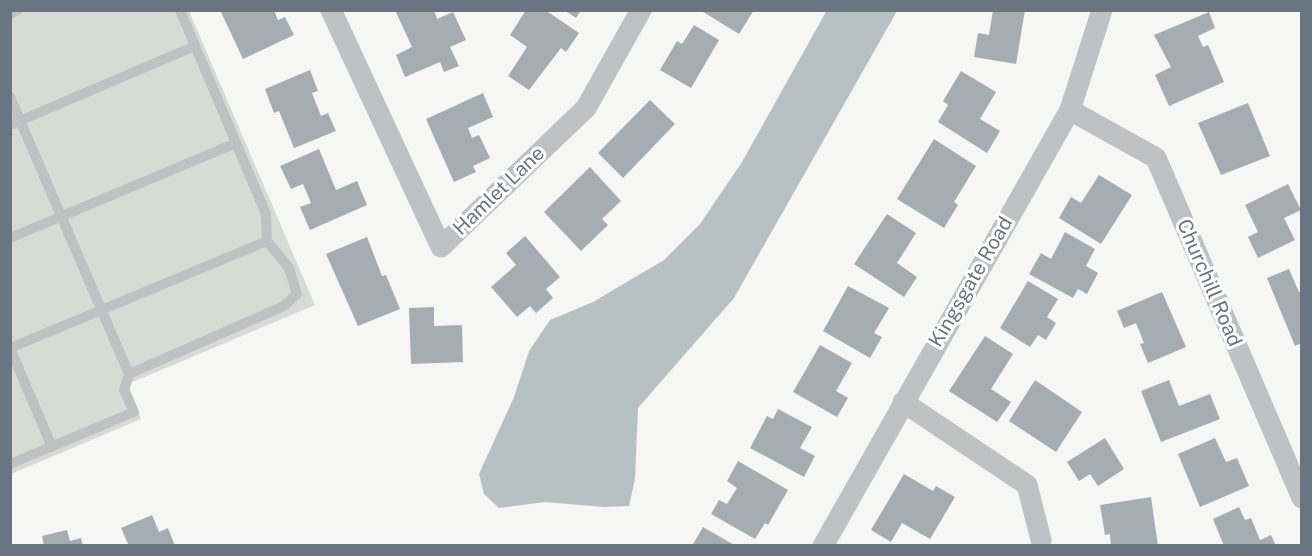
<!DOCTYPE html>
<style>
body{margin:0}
#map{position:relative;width:1312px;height:556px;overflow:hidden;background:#f6f6f4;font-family:"Public Sans",sans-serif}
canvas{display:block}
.frame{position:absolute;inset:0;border:12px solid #697681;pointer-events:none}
</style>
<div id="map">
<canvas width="1312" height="556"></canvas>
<div class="frame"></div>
</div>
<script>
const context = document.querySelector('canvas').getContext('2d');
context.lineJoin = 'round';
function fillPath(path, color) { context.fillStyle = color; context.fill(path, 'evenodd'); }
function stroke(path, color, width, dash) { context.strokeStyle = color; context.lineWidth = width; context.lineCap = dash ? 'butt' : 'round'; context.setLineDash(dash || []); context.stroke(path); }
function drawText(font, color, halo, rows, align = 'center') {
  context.font = font + ' "Public Sans",sans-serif'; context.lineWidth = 6; context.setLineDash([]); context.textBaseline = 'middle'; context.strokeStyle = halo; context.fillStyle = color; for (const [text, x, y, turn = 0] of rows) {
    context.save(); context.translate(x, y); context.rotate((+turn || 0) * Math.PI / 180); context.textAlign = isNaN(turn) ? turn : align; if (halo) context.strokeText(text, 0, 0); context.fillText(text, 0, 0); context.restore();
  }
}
fillPath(new Path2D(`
 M 11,11 L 189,11 L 315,305 L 128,384 L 141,419 L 11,474 Z`), '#d6dbd3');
fillPath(new Path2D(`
 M 827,10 L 897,11 L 734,298 L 638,408 L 635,479 L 629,506 L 604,507 L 545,502 L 499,508 L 484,494 L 479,474 L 514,397 L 529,351 L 550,320 L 593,302 L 664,260 L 700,224 L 742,162 Z`), '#b7c1c4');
fillPath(new Path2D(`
 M 220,10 L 274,10 L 278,20 L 285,17 L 294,35 L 243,59 Z
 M 399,10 L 434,10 L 437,19 L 453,12 L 466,40 L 450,47 L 459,66 L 444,72 L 440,62 L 405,77 L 396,55 L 412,47 L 396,12 Z
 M 526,10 L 545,10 L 579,33 L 566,52 L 561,48 L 529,90 L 508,76 L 527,47 L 510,35 Z
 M 564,10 L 581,10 L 576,18 Z
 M 700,10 L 754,10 L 739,34 Z
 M 993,10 L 1025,10 L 1016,64 L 974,57 L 978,33 L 989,35 Z
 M 1209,12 L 1215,28 L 1198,36 L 1203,47 L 1208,45 L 1224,82 L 1169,106 L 1155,75 L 1171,67 L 1154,35 Z
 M 694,25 L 719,40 L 691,88 L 660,70 L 677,41 L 682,44 Z
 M 310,70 L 318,91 L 312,93 L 321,116 L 328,113 L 336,131 L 294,148 L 279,111 L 274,113 L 265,89 Z
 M 961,71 L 996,92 L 980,119 L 1000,131 L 987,153 L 938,122 L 948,105 L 943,101 Z
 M 483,93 L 493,117 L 468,128 L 472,138 L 479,135 L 490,158 L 473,166 L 476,172 L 454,182 L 426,119 Z
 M 650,100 L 675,124 L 623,178 L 598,153 Z
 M 1248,103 L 1270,156 L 1221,175 L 1198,123 Z
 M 934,139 L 976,166 L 954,202 L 958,205 L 944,228 L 897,199 Z
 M 319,149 L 336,190 L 357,181 L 367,205 L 310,230 L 300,207 L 311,203 L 303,184 L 291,189 L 280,166 Z
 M 590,167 L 621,201 L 602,219 L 608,225 L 581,251 L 544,212 Z
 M 1099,175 L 1132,195 L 1101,244 L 1059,218 L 1071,197 L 1081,203 Z
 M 1288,184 L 1301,210 L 1284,218 L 1295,240 L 1258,258 L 1248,237 L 1258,232 L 1245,205 Z
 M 887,214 L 916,233 L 897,263 L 917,277 L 904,297 L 854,264 Z
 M 1065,232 L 1095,249 L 1086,266 L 1098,273 L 1087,294 L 1078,289 L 1073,298 L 1029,274 L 1041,253 L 1051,259 Z
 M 525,236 L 560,277 L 546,289 L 553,298 L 536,313 L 530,306 L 517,317 L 491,287 L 516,265 L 506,253 Z
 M 367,237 L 382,276 L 386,275 L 400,309 L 358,326 L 326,254 Z
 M 1289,269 L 1299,292 L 1302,290 L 1302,343 L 1295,346 L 1267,278 Z
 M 1028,281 L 1058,299 L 1047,317 L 1056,323 L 1046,340 L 1038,335 L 1030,347 L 1000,328 Z
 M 848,286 L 889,308 L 874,333 L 882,337 L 870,358 L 823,331 Z
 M 1162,292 L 1186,347 L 1148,363 L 1140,344 L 1144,343 L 1136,323 L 1124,328 L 1117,311 Z
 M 434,307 L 434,326 L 462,325 L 463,362 L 411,364 L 409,308 Z
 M 985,336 L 1013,354 L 991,389 L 1011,402 L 997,422 L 949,391 Z
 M 820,345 L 852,363 L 836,391 L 848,398 L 837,417 L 793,392 Z
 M 1035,380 L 1082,412 L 1056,452 L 1009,421 Z
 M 1169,380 L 1179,406 L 1210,394 L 1220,419 L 1161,442 L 1141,391 Z
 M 778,409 L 812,427 L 800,448 L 815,456 L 804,477 L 750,448 L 767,416 L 773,419 Z
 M 1105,438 L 1124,469 L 1098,486 L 1090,474 L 1079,481 L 1067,462 Z
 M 1215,438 L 1226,462 L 1237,458 L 1249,486 L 1200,507 L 1178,454 Z
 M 738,461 L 788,490 L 768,525 L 765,523 L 755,539 L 711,514 L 719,500 L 727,504 L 737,488 L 727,481 Z
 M 904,474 L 933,491 L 936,486 L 955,497 L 930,539 L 902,523 L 891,542 L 871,530 Z
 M 1151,497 L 1158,546 L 1111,546 L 1110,534 L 1105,535 L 1100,505 Z
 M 1239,507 L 1245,520 L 1251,518 L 1260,540 L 1271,535 L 1276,546 L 1224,546 L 1213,519 Z
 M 152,515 L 159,532 L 168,528 L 175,546 L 129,546 L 121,528 Z
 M 703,527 L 736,546 L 692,546 Z
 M 67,530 L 70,541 L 81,538 L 83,546 L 44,546 L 42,536 Z`), '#a6adb2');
stroke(new Path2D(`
 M 10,14 L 18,10
 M 10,97 L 129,374 L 124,390 L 134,412 L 10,464
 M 10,125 L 195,46
 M 10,238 L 236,143
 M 10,348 L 267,241
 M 10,348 L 52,447
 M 129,374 L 284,306 L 297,294 L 289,268 L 267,241 L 266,214 L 180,10`), '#bec2c5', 10);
stroke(new Path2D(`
 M 331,10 L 441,247 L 586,108 L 641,10
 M 1070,110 L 1156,158 L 1302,498
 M 903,402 L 1027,485 L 1041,540
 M 823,546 L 1070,110 L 1102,10`), '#bec2c5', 21);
drawText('20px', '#697681', '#fff', [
 ["Hamlet Lane",499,191,-44],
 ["Kingsgate Road",971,282,-60],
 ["Churchill Road",1209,283,67]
]);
</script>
